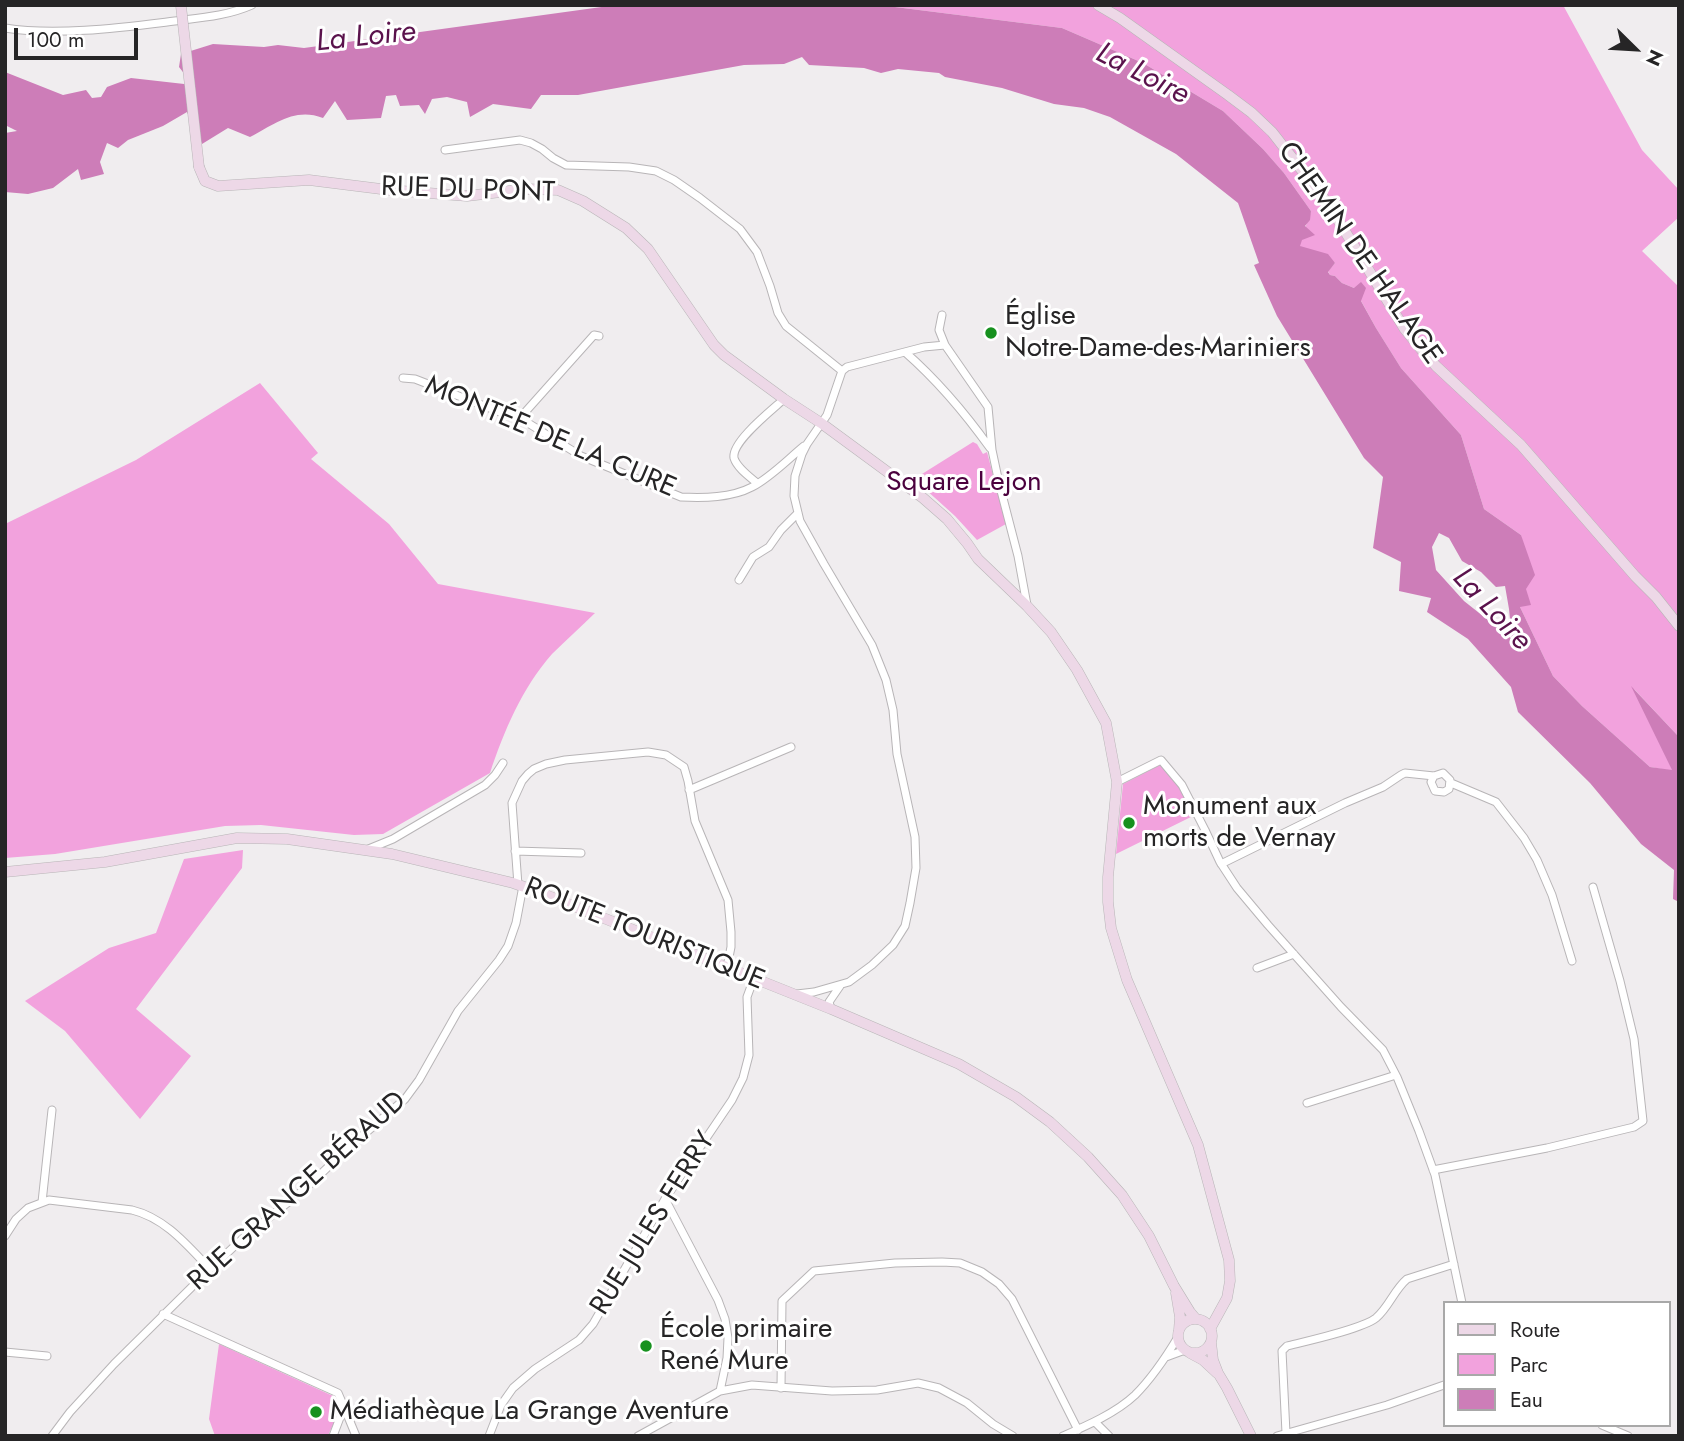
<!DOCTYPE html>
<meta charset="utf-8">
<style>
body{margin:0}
#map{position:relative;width:1684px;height:1441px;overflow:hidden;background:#f0edef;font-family:Jost,sans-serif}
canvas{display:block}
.frame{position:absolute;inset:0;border:7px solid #262526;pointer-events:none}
.legend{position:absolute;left:1443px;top:1301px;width:228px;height:126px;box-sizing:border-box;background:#fff;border:2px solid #a8a8a8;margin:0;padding:9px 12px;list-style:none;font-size:21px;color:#262526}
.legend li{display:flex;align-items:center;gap:14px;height:35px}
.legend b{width:35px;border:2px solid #a8a8a8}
.north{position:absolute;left:1600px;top:14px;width:70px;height:70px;-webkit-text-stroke:5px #fff;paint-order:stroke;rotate:114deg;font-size:19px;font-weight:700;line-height:28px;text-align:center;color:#262526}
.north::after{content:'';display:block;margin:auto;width:24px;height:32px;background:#262526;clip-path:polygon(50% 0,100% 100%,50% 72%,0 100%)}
.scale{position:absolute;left:14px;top:28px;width:124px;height:32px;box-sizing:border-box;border:4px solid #262526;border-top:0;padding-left:9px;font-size:21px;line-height:24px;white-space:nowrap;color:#262526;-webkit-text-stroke:5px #fff;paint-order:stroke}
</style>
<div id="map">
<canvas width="1684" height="1441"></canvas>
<div class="frame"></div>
<ul class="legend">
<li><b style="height:9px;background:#edd8e7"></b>Route</li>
<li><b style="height:19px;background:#f2a2dd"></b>Parc</li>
<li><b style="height:19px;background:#cd7db8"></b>Eau</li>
</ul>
<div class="north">N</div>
<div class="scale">100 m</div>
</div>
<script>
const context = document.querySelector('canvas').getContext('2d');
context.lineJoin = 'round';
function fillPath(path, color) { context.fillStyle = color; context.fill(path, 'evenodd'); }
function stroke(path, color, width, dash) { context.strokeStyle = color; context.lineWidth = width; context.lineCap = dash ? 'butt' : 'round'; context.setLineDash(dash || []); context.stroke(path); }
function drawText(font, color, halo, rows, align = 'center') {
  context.font = font + ' Jost,sans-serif'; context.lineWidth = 6; context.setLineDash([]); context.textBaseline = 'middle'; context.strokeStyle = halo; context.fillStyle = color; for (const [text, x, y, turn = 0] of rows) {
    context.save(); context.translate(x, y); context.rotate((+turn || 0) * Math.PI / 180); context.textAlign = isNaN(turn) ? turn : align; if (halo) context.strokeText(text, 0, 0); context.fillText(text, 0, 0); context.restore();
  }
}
fillPath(new Path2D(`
 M 896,5 L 1563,5 L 1642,150 L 1679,190 L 1679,217 L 1642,251 L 1679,287 L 1679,737 L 1634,689 L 1673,771 L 1650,767 L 1582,706 L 1553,676 L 1520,607 L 1526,589 L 1521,535 L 1484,509 L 1461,435 L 1401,368 L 1376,328 L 1354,288 L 1342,283 L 1335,276 L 1330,275 L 1328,271 L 1335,263 L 1299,246 L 1311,211 L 1284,173 L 1263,149 L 1223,111 L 1143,63 L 1062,28 L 895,7 Z
 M 260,383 L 318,453 L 311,459 L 389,524 L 438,584 L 595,613 C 581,627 566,640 552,654 C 522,688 504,731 490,773 L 383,834 L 354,835 L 261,825 L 225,826 L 55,854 L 5,858 L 5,524 L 136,460 Z
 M 973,442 L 977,444 L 983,454 L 987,452 L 1006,524 L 977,540 L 955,516 L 914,479 Z
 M 1160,765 L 1179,787 L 1195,815 L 1116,854 L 1123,784 Z
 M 243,850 L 242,868 L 136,1009 L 191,1056 L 140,1119 L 65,1031 L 25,1001 L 109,948 L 156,933 L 184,859 Z
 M 219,1344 L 333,1396 C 344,1410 334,1421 328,1436 L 215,1436 L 209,1419 Z`), '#f2a2dd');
fillPath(new Path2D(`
 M 616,5 L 893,5 L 895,7 L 1062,28 L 1143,63 L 1223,111 L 1263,149 L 1284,173 L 1311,211 L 1310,220 L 1305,226 L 1315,235 L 1302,240 L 1300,246 L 1328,254 L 1335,263 L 1328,272 L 1330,275 L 1335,276 L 1342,283 L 1354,288 L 1361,282 L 1366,288 L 1361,301 L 1376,328 L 1401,368 L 1461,435 L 1484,509 L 1521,535 L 1535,575 L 1526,589 L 1531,605 L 1520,607 L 1553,676 L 1582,706 L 1650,767 L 1672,770 L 1631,686 L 1679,737 L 1679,902 L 1673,899 L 1674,870 L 1641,844 L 1590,783 L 1518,712 L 1511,687 L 1468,639 L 1427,612 L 1431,598 L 1399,591 L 1401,562 L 1373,548 L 1383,477 L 1364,458 L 1277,316 L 1254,265 L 1259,263 L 1238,203 L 1176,154 L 1110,117 L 1084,108 L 1054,104 L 1002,88 L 945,77 L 939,73 L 898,69 L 881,73 L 864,68 L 809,65 L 802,57 L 784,64 L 744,65 L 578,95 L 541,95 L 531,109 L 493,104 L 470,117 L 467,102 L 447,97 L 432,99 L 425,114 L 419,105 L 400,106 L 396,95 L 386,96 L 381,118 L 347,120 L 335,101 L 323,118 C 295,107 275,124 250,137 L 228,128 L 202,144 L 187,112 L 163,126 L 128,140 L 118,148 L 107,143 L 100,162 L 104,174 L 81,180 L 78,169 L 53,188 L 28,194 L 5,192 L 5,133 L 17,131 L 5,125 L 5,72 L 63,95 L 86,90 L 92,98 L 101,97 L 107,87 L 131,78 L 193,85 L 179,67 L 181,54 L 213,44 L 264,47 L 278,45 L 304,48 ZM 1439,533 L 1449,538 L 1462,561 L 1481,572 L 1496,587 L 1505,586 L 1509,609 L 1512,639 L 1464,601 L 1436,570 L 1432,547 Z`), '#cd7db8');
const street = new Path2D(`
 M 5,28 C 54,36 118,28 167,22 C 196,18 225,17 252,5
 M 445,150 L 520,140 L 531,143 L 542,149 L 553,158 L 566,165 L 629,167 L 656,171 L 674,180 L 700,198 L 740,229 L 757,252 L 770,286 L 778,313 L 786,326 L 842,371
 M 942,315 L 939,330 L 945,345 L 988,407 L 992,450 L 999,483 L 1018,556 L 1027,605
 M 905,352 C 938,381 965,413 990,448
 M 403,378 L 415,379 L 528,423 L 581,456 L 681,497 C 704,498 731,498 752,487 C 771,477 787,460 804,446
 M 519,419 L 594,335 L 599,336
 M 757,483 C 750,477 737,468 734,458 C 731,442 772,410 784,399
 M 739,580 L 753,557 L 769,547 L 781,530 L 798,513
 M 1117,782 L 1161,760 L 1182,785 L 1205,830 L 1220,862 L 1237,888 L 1268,925 L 1341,1007 L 1383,1050 L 1397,1077 L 1419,1131 L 1435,1175 L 1462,1303
 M 1451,783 L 1496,802 L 1524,838 L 1537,860 L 1552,895 L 1572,961
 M 689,790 L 791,747
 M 366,850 L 393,839 L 485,785 L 495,775 L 503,763
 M 515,851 L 581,853
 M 1221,864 L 1345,803 L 1383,787 L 1401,775 L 1405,773 L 1434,776 L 1443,773 L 1450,780 L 1449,789 L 1444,792 L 1435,791 L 1431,782 L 1434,776
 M 518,885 L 512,803 L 522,781 L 528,774 L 534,769 L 546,764 L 565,760 L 648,752 L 666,755 L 684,767 L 688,781 L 695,821 L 728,900 L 731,932 L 731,947 L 727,967
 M 1257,968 L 1294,954
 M 797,994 L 814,992 L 849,982 L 872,965 L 893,945 L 905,926 L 910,903 L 916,868 L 915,837 L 897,754 L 893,710 L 886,680 L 872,645 L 824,564 L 800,521 L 794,496 L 795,476 L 802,454 L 807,444 L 827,415 L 842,371 L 847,367 L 924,347 L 945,345
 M 831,1009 L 829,1002 L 840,986
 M 1307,1103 L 1396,1075
 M 1433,1170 L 1547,1148 L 1634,1127 L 1643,1121 L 1634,1039 L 1620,981 L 1593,887
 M 665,1199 L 718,1300 L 725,1319 L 728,1338 L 727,1358 L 720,1391
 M 42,1202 L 52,1110
 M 5,1236 L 16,1219 L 28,1208 L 49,1200 L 132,1210 C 165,1218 187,1245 210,1269
 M 163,1314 L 338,1393 L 344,1407 L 333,1436
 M 5,1352 L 47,1356
 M 1166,1357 L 1185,1350
 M 781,1388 L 782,1301 L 814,1271 L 895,1263 L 942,1262 L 960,1263 L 982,1272 L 999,1284 L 1012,1299 L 1078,1430
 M 344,1407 L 356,1436
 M 1095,1422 L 1109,1436
 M 1602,1425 L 1628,1436
 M 1286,1433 L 1282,1351 L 1287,1346 C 1307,1341 1362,1329 1376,1318 C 1389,1307 1394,1290 1407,1279 L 1454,1264
 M 52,1436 L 70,1412 L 114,1364 L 210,1269 L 240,1241 L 306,1188 L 348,1148 L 405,1099 L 419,1080 L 458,1011 L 499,960 L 508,946 L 516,923 L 523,886
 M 489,1436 L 501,1405 L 513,1388 L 535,1369 L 579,1340 L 593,1324 L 665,1199 L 732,1100 L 743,1078 L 749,1055 L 747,997 L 754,978
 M 638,1436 L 720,1391 L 752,1385 L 832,1391 L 877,1390 L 918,1383 L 939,1388 L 967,1403 L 993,1424 L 1013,1436
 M 1063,1436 C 1086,1426 1116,1413 1135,1395 C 1152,1378 1166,1357 1178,1337
 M 1277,1436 L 1387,1405 L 1444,1385`);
const secondary = new Path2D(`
 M 1098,5 L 1120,18 L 1228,95 L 1252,113 L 1272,132 L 1329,205 L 1404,328 L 1421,349 L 1436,366 L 1521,445 L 1635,576 L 1656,597 L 1679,626
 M 199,167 L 205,181 L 218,186 L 309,180 L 389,190 L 467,196 L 526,189 L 558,190 L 583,201 L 626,228 L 648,249 L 714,345 L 724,355 L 784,399 L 821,423 L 923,498 L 947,519 L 967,543 L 978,559 L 1027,606 L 1051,632 L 1077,670 L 1106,723 L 1117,782 L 1108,877 L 1108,902 L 1111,928 L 1127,980 L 1198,1145 L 1229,1260 L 1230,1281 L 1227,1298 L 1210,1329
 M 5,872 L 105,862 L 237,838 L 287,839 L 392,854 L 513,883 L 536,891 L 831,1009 L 959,1064 L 1016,1097 L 1050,1122 L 1088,1157 L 1122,1195 L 1149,1236 L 1174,1286 L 1190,1312 L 1196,1319
 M 1176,1293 L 1180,1317 L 1179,1330
 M1178 1336a17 17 0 1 1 34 0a17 17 0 1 1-34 0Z
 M 1211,1342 L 1213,1360 L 1218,1373 L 1227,1388 L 1251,1436
 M 1190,1353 L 1203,1360 L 1217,1373`);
stroke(street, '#b8b5b7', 9);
stroke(secondary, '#b8b5b7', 11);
stroke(street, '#fff', 7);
stroke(secondary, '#edd8e7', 10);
const secondaryBridge = new Path2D(`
 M 181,6 L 199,167`);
stroke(secondaryBridge, '#b8b5b7', 11, []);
stroke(secondaryBridge, '#edd8e7', 10);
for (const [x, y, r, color] of [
 [991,333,7,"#17911f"],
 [1129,823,7,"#17911f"],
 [646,1346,7,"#17911f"],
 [316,1412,7,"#17911f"]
]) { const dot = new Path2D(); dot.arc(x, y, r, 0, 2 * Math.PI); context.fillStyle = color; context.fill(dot); stroke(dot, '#fff', 2.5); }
drawText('28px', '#262526', '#fff', [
 ["RUE DU PONT",468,191,2],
 ["CHEMIN DE HALAGE",1359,254,55],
 ["MONTÉE DE LA CURE",550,438,23],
 ["ROUTE TOURISTIQUE",644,935,22],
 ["RUE GRANGE BÉRAUD",298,1192,-42],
 ["RUE JULES FERRY",654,1224,-58]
]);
drawText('28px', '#262526', '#fff', [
 ["Église",1005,317],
 ["Notre-Dame-des-Mariniers",1005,349],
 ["Monument aux",1143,807],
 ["morts de Vernay",1143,839],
 ["École primaire",660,1330],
 ["René Mure",660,1362],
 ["Médiathèque La Grange Aventure",330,1412]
], 'left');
drawText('28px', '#4b013e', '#fff', [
 ["Square Lejon",964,483]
]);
drawText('italic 30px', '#5a124c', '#fff', [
 ["La Loire",366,38,-6],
 ["La Loire",1142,75,27],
 ["La Loire",1491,610,47]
]);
</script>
